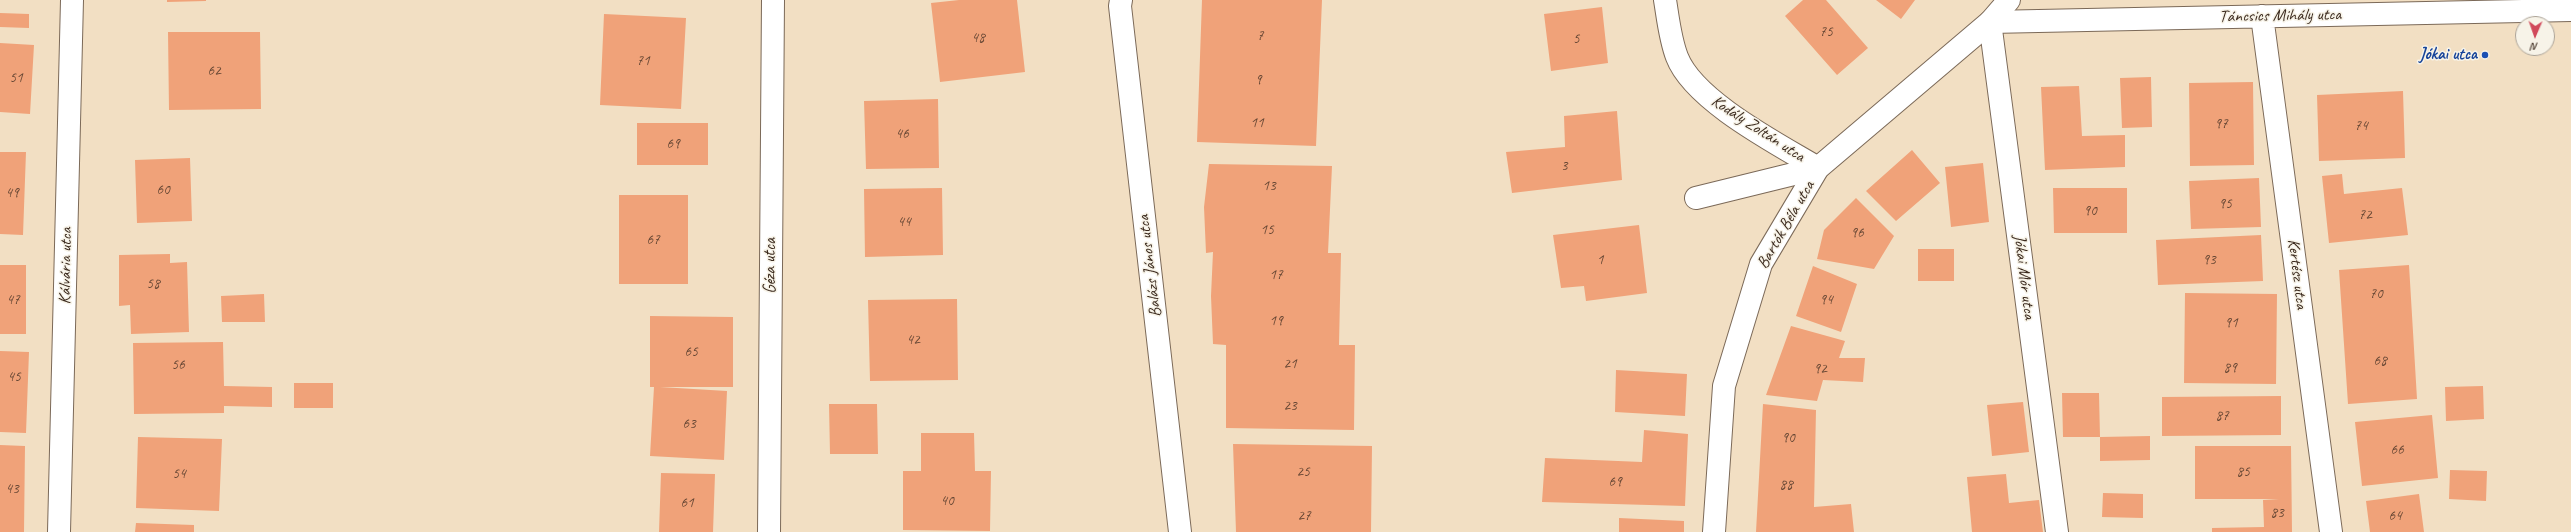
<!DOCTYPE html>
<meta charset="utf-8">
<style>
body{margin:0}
#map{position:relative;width:2571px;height:532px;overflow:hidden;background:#f2dfc3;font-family:Caveat,sans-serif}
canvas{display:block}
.north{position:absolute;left:2515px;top:16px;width:40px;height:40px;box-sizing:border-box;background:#f7f3e8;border:1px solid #aca397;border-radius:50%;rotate:182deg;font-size:11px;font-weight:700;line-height:16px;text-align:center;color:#3b2a1e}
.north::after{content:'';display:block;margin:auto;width:14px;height:18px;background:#d1495b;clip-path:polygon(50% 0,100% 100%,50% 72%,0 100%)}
</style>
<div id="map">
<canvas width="2571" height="532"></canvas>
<div class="north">N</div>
</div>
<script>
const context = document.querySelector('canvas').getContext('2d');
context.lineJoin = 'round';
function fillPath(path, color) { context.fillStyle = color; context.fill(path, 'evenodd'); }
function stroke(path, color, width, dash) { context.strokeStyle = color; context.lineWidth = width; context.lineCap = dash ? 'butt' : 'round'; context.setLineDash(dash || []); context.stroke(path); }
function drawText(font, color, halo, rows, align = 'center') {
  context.font = font + ' Caveat,sans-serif'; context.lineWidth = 3; context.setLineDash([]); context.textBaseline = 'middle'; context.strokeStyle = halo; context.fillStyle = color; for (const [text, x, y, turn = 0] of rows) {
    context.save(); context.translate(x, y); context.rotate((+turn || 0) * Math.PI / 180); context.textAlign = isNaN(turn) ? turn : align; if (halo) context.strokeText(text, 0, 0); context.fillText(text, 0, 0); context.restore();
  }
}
fillPath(new Path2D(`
 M 167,0 L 206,0 L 206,1 L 167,2 Z
 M 959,0 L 1017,0 L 1025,72 L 940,82 L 931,3 Z
 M 1202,0 L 1322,0 L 1316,146 L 1197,142 Z
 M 1803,0 L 1826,0 L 1868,48 L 1837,75 L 1785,16 Z
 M 1876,0 L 1915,0 L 1901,19 Z
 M 1602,7 L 1608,63 L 1551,71 L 1544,14 Z
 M 0,13 L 29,14 L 29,28 L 0,27 Z
 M 604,14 L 686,18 L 681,109 L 600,105 Z
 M 168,32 L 260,32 L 261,109 L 169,110 Z
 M 0,43 L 34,45 L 30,114 L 0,112 Z
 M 2151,77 L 2152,127 L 2122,128 L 2120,78 Z
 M 2253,82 L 2254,165 L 2190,166 L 2189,83 Z
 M 2079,86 L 2082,136 L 2125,135 L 2125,167 L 2045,170 L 2041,87 Z
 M 2403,91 L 2405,158 L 2319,161 L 2317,95 Z
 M 938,99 L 939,168 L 866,169 L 864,101 Z
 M 1617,111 L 1622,180 L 1512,193 L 1506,152 L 1565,147 L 1564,116 Z
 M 637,123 L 708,123 L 708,165 L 637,165 Z
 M 1912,150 L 1940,183 L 1896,221 L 1866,191 Z
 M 0,152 L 26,152 L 23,235 L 0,234 Z
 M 190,158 L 192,221 L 137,223 L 135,160 Z
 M 1983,163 L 1989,222 L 1951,227 L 1945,167 Z
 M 1209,164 L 1332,166 L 1328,253 L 1341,253 L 1339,345 L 1355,345 L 1354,430 L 1226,428 L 1226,345 L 1213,344 L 1211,296 L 1213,252 L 1206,253 L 1204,207 Z
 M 2342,174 L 2344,194 L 2402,188 L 2408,235 L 2329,243 L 2322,176 Z
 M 2259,178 L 2261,227 L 2191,229 L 2189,181 Z
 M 942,188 L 943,255 L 865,257 L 864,189 Z
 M 2053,188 L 2127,188 L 2127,233 L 2054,233 Z
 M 619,195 L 688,195 L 688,284 L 619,284 Z
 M 1856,198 L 1894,236 L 1874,269 L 1817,259 L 1824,230 Z
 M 1639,225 L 1647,293 L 1586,301 L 1584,286 L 1561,288 L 1553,235 Z
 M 2261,235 L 2263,281 L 2158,285 L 2156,240 Z
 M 1918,249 L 1954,249 L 1954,281 L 1918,281 Z
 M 170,254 L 170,263 L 187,262 L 189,332 L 131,334 L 130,305 L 119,306 L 119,255 Z
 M 0,265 L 26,265 L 26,334 L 0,334 Z
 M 2409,265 L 2417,399 L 2348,404 L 2339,270 Z
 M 1813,266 L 1857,284 L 1841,332 L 1796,316 Z
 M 2185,293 L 2277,294 L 2276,384 L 2184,383 Z
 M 264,294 L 265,322 L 222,322 L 221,296 Z
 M 957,299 L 958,380 L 870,381 L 868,300 Z
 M 650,316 L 733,317 L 733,387 L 660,387 L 727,391 L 724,460 L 650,456 L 654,387 L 650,387 Z
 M 1791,326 L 1845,341 L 1839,358 L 1865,358 L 1863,382 L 1823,380 L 1817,401 L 1766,395 Z
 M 223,342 L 224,386 L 272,387 L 272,407 L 224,406 L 224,413 L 134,414 L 133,343 Z
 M 0,351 L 29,352 L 26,433 L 0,432 Z
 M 1616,370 L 1687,374 L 1685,416 L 1615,412 Z
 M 294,383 L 333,383 L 333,408 L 294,408 Z
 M 2483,386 L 2484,419 L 2446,421 L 2445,387 Z
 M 2062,393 L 2099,393 L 2100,437 L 2063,437 Z
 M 2281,396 L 2281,435 L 2162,436 L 2162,397 Z
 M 2023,402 L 2029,452 L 1992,456 L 1987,405 Z
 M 829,404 L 877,404 L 878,454 L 830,454 Z
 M 1763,404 L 1816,410 L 1814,507 L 1851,504 L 1854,532 L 1756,532 Z
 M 2432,415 L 2438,478 L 2362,486 L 2355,422 Z
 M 1644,430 L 1688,434 L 1685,506 L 1542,502 L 1545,458 L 1642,462 Z
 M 921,433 L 974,433 L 975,471 L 991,471 L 990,531 L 903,530 L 903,471 L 921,471 Z
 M 2150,436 L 2150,460 L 2100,461 L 2100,437 Z
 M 138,437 L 222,439 L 219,511 L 136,508 Z
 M 1233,444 L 1372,446 L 1371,532 L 1236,532 Z
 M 0,445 L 25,446 L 24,532 L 0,532 Z
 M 2195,446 L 2291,446 L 2292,532 L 2212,532 L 2212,528 L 2264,527 L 2263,500 L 2279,499 L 2195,499 Z
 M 2450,470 L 2487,471 L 2486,501 L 2449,499 Z
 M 661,473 L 715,474 L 713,532 L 659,532 Z
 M 2006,474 L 2009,503 L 2039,500 L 2043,532 L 1972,532 L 1967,477 Z
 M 2103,493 L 2143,494 L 2143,518 L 2102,517 Z
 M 2419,494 L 2424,532 L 2370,532 L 2366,501 Z
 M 1619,518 L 1684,521 L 1684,532 L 1619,532 Z
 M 136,523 L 194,525 L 194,532 L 135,532 Z`), '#f0a279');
const minor = new Path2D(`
 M 1121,0 L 1120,6 L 1180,532
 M 1665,0 C 1668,18 1670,39 1677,57 C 1694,101 1778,144 1818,168
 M 2262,16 L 2331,532
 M 1696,198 L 1818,168
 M 59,532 L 72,0
 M 769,532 L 773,0
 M 2057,532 L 1990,22 L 2571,10`);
const tertiary = new Path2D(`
 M 1714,532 L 1724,386 L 1761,264 L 1818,168 L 1990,22 L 2009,0`);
stroke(minor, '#7b6958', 24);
stroke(tertiary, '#7b6958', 24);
stroke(minor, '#fff', 22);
stroke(tertiary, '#fff', 22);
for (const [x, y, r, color] of [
 [2485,55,4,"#1a4fb4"]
]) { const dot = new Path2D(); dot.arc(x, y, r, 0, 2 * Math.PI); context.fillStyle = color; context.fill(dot); stroke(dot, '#f7f3e8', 1.5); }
drawText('15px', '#684835', null, [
 ["75",1826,32],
 ["7",1260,36],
 ["48",978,38],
 ["5",1576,39],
 ["71",643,61],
 ["62",214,71],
 ["51",16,78],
 ["9",1258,80],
 ["11",1257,123],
 ["97",2221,124],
 ["74",2361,126],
 ["46",902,134],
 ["69",673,144],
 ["3",1564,166],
 ["13",1269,186],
 ["60",163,190],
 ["49",12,193],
 ["95",2225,204],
 ["90",2090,211],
 ["72",2365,215],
 ["44",904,222],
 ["15",1267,230],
 ["96",1857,233],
 ["67",653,240],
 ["1",1600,260],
 ["93",2209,260],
 ["17",1276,275],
 ["58",153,284],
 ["70",2376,294],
 ["47",13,300],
 ["94",1826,300],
 ["19",1276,321],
 ["91",2231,323],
 ["42",913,340],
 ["65",691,352],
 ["68",2380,361],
 ["21",1290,364],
 ["56",178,365],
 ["89",2230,368],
 ["92",1820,369],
 ["45",14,377],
 ["23",1290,406],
 ["87",2222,416],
 ["63",689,424],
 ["90",1788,438],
 ["66",2397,450],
 ["25",1303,472],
 ["85",2243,472],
 ["54",179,474],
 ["69",1615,482],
 ["88",1786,485],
 ["43",12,489],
 ["40",947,501],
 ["61",687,503],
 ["83",2277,513],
 ["27",1304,516],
 ["64",2395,516]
]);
drawText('17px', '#3b2a1e', '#f7f3e8', [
 ["Táncsics Mihály utca",2280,16,-1],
 ["Kodály Zoltán utca",1758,129,33],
 ["Bartók Béla utca",1786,225,-60],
 ["Kálvária utca",66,266,-89],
 ["Géza utca",771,266,-90],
 ["Balázs János utca",1150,266,-97],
 ["Kertész utca",2297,274,83],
 ["Jókai Mór utca",2024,277,83]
]);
drawText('bold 17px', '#164399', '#f7f3e8', [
 ["Jókai utca",2477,55]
], 'right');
</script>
